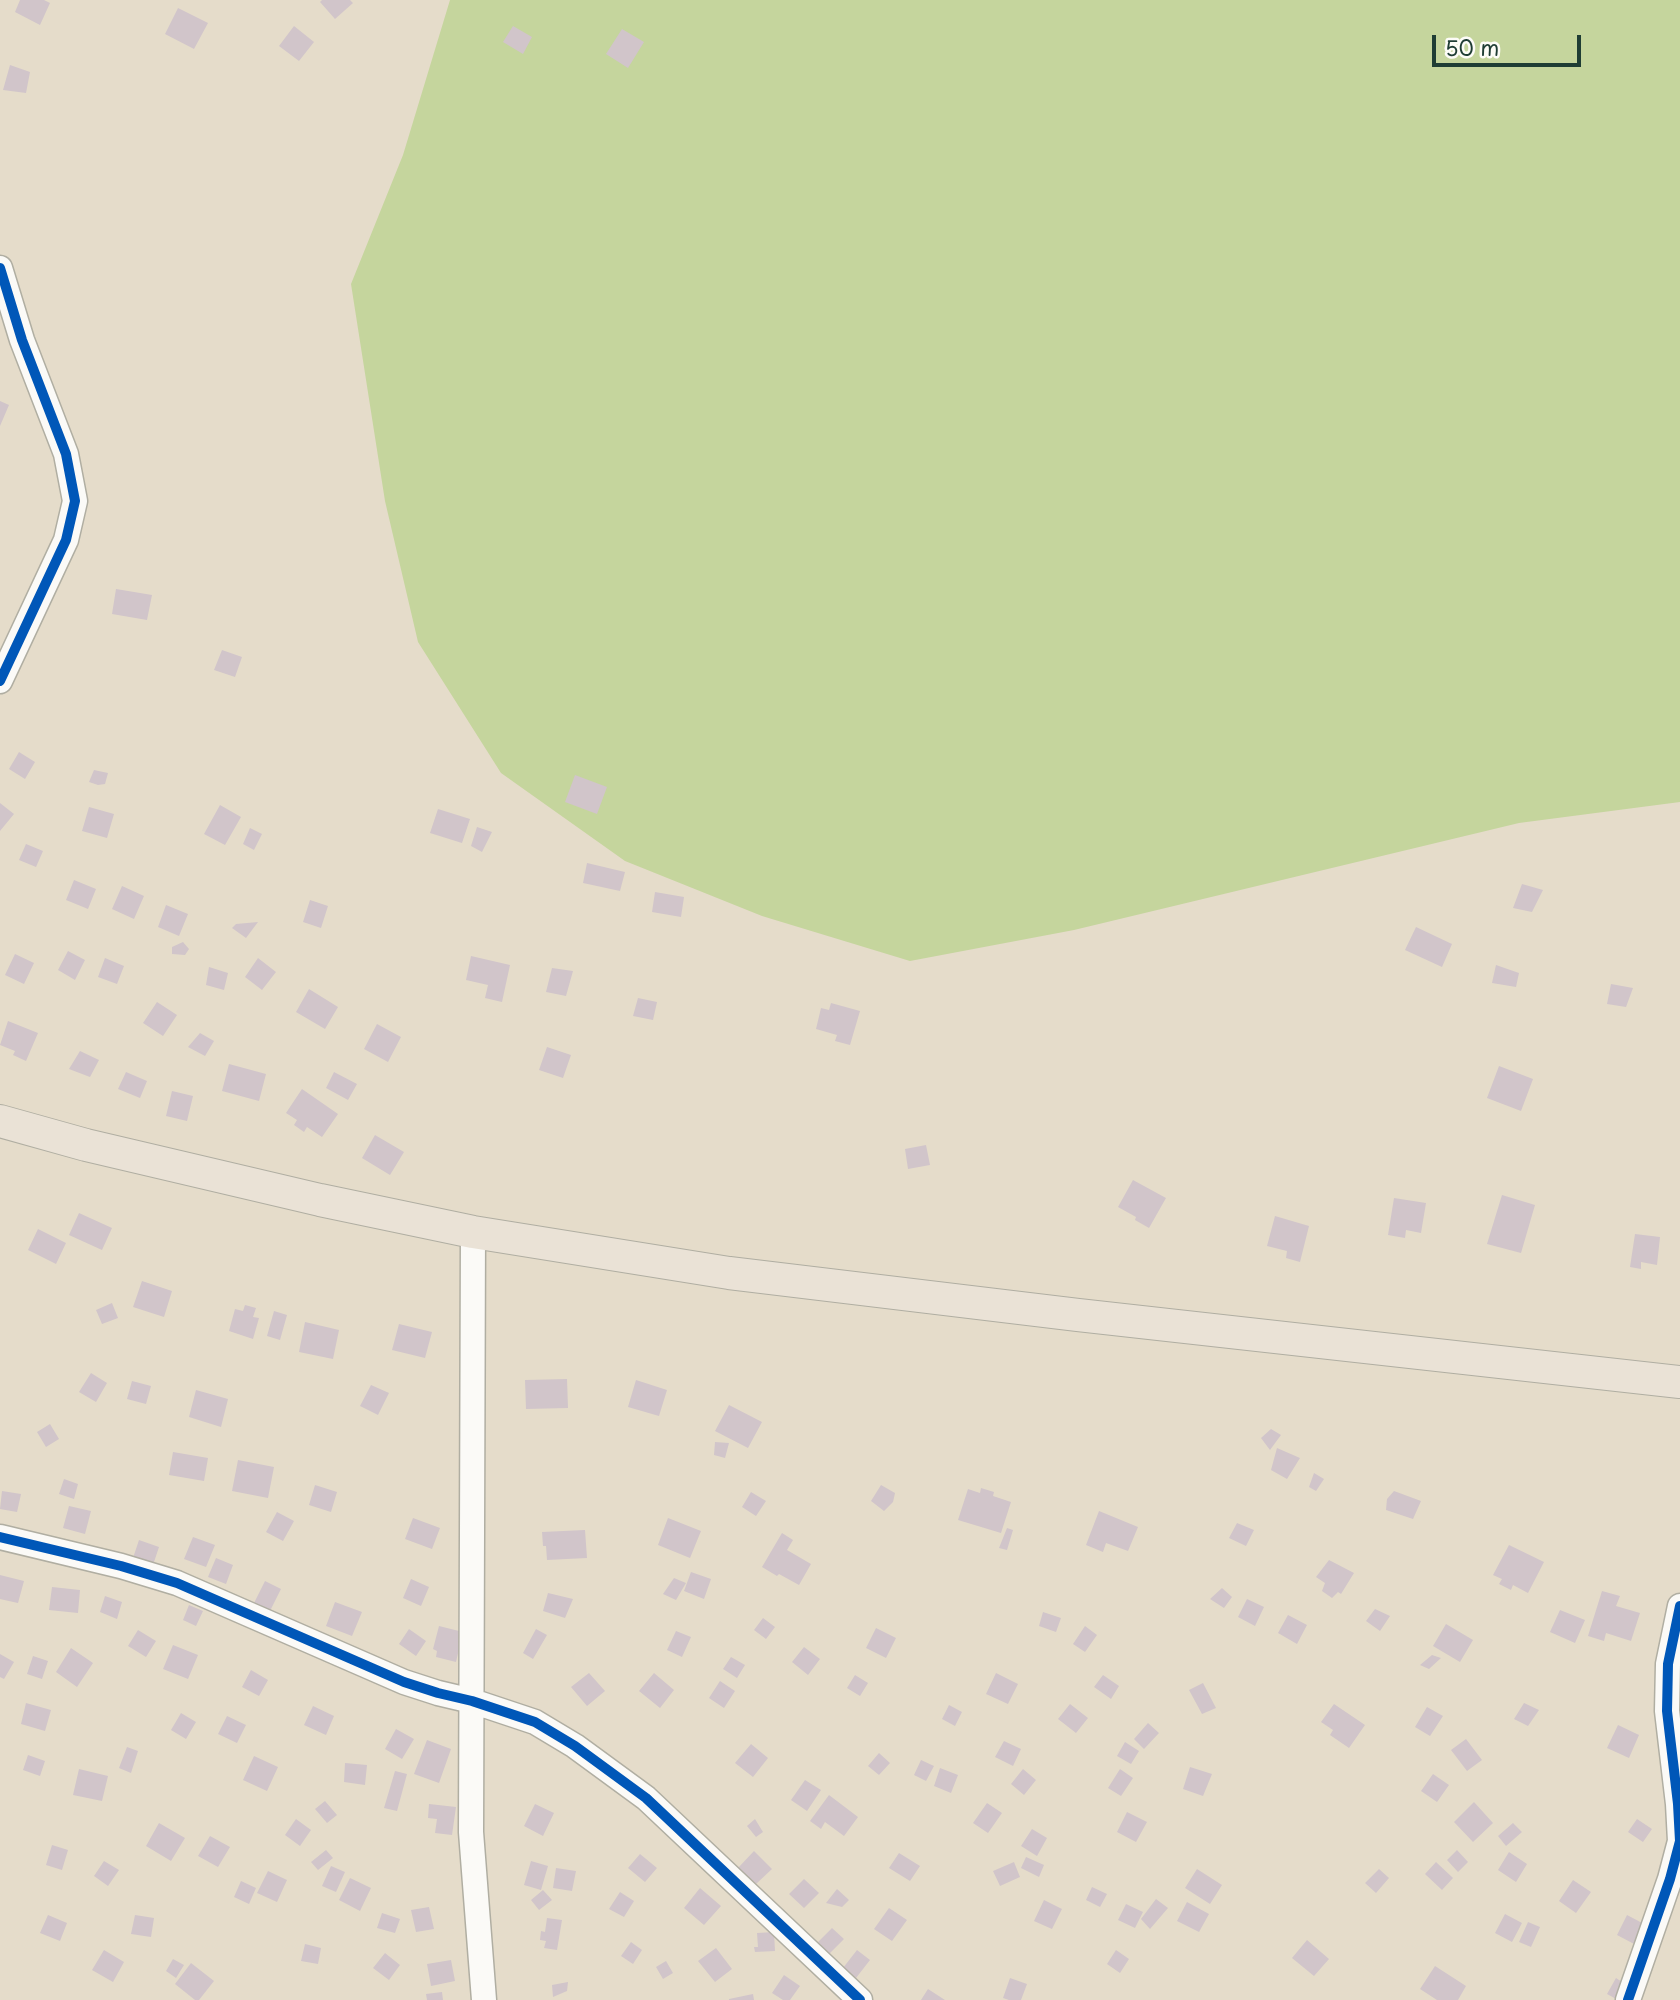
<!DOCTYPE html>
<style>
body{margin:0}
#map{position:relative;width:1680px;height:2000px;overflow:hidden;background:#e5dcca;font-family:"Playpen Sans",sans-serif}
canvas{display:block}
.scale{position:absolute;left:1432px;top:35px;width:149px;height:32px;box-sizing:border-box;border:4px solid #1f3d34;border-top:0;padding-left:9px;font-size:21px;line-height:24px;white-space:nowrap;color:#1f3d34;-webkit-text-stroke:5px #fdfcf7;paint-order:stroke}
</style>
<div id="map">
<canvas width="1680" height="2000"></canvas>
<div class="scale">50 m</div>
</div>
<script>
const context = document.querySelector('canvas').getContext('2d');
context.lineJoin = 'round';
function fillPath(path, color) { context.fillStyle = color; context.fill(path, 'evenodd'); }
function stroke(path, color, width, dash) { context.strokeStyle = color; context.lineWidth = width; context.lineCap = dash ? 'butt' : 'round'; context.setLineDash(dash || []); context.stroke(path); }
fillPath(new Path2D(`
 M 450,0 L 1680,0 L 1680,802 L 1519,823 L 1074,930 L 910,961 L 762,916 L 625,861 L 501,773 L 418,642 L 385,501 L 351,284 L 403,155 Z`), '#c5d59d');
fillPath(new Path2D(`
 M 20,0 L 44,0 L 50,3 L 40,25 L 15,12 Z
 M 322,0 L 350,0 L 353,3 L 335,19 L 320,2 Z
 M 178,8 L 208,23 L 194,49 L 165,34 Z
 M 294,26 L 314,42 L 299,61 L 279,46 Z
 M 513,26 L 532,37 L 523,54 L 503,42 Z
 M 622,29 L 644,42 L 628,68 L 606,54 Z
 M 10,65 L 30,72 L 26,93 L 3,90 Z
 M 0,401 L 9,405 L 0,426 Z
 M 116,589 L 152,595 L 147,620 L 112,614 Z
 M 222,650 L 242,657 L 235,677 L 214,670 Z
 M 19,752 L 35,762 L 25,779 L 9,769 Z
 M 94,770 L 108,773 L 105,784 L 98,785 L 89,782 Z
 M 575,775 L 607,787 L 597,814 L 565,802 Z
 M 0,803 L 14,814 L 0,831 Z
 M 220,805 L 241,817 L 225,845 L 204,834 Z
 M 89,807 L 114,814 L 107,838 L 82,831 Z
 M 438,809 L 470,819 L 462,843 L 430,833 Z
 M 477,827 L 492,832 L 482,852 L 471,846 Z
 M 250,828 L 262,834 L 254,850 L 243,844 Z
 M 26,844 L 43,851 L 36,867 L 19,860 Z
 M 587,863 L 625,872 L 620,891 L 583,883 Z
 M 74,880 L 96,889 L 88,909 L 66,900 Z
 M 1522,884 L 1543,890 L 1532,912 L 1513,908 Z
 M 122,886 L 144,896 L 134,919 L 112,909 Z
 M 655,892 L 684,897 L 681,917 L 652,912 Z
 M 310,900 L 328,906 L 321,928 L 303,922 Z
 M 166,905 L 188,914 L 179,936 L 158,927 Z
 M 258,922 L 246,938 L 232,928 L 236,924 Z
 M 1416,927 L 1452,944 L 1442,967 L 1405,950 Z
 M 183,942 L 189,949 L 185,955 L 172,954 L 172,947 Z
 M 68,951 L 85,960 L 75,980 L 58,970 Z
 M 15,954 L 34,963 L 24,984 L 5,975 Z
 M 471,956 L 510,965 L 502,1002 L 485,998 L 488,985 L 466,980 Z
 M 105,958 L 124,966 L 117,984 L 98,977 Z
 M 258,958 L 276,972 L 262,990 L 245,977 Z
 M 1496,965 L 1519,973 L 1516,987 L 1492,983 Z
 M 209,967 L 228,973 L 224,990 L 206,985 Z
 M 552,968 L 573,971 L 566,996 L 546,992 Z
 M 1611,984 L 1633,988 L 1626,1007 L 1607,1004 Z
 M 309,989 L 338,1007 L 325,1029 L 296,1012 Z
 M 638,998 L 657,1002 L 653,1020 L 633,1016 Z
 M 157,1002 L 177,1015 L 163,1036 L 143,1023 Z
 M 831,1003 L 860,1011 L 850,1045 L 835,1041 L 837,1035 L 816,1029 L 821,1008 L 829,1010 Z
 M 8,1021 L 38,1033 L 26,1061 L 13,1055 L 15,1051 L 0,1045 Z
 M 377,1024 L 401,1037 L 388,1062 L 364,1049 Z
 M 200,1033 L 214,1041 L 205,1056 L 188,1047 Z
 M 547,1047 L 571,1055 L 563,1078 L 539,1070 Z
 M 80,1051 L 99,1060 L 90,1077 L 69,1069 Z
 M 229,1064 L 266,1074 L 259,1101 L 222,1091 Z
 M 1499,1066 L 1533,1079 L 1521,1111 L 1487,1098 Z
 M 126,1072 L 147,1081 L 140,1098 L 118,1089 Z
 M 334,1072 L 357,1084 L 348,1100 L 326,1088 Z
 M 302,1089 L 338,1114 L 322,1137 L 307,1127 L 304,1132 L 294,1125 L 297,1120 L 286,1113 Z
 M 172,1091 L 193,1096 L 187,1121 L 166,1116 Z
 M 375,1135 L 404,1152 L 390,1175 L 362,1158 Z
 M 926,1145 L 930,1165 L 908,1169 L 905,1149 Z
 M 1133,1180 L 1166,1198 L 1149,1228 L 1135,1220 L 1136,1217 L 1118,1207 Z
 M 1502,1195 L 1535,1205 L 1521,1253 L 1487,1244 Z
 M 1394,1198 L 1426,1203 L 1421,1233 L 1406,1230 L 1405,1238 L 1388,1235 Z
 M 79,1213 L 112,1228 L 102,1250 L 69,1235 Z
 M 1275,1216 L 1309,1226 L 1300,1262 L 1286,1258 L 1287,1251 L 1267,1246 Z
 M 38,1229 L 66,1243 L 56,1264 L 28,1250 Z
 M 1635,1234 L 1660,1237 L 1657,1265 L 1641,1262 L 1641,1269 L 1630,1267 Z
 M 142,1281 L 172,1291 L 164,1317 L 133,1307 Z
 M 112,1303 L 118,1318 L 102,1324 L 96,1310 Z
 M 245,1305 L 256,1308 L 253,1317 L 259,1318 L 253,1339 L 229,1331 L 235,1309 L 243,1311 Z
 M 274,1311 L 287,1315 L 280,1340 L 267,1336 Z
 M 305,1322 L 339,1330 L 333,1359 L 299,1352 Z
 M 399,1324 L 432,1332 L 425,1358 L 392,1350 Z
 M 91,1373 L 107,1383 L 96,1402 L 79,1392 Z
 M 567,1379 L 568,1408 L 526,1409 L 525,1380 Z
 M 636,1380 L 667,1390 L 659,1416 L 628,1407 Z
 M 132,1381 L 151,1386 L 146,1404 L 127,1399 Z
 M 371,1385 L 389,1393 L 378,1415 L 360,1406 Z
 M 196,1390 L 228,1399 L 221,1427 L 189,1417 Z
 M 729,1405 L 762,1422 L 748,1448 L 715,1431 Z
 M 50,1424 L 59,1439 L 46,1447 L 37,1432 Z
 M 1271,1429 L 1281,1435 L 1270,1450 L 1261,1438 Z
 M 715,1442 L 729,1443 L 725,1458 L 714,1455 Z
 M 1277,1448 L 1300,1458 L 1287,1479 L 1271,1470 Z
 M 173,1452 L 208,1458 L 204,1481 L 169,1475 Z
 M 238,1460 L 274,1467 L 268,1498 L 232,1491 Z
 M 1314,1473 L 1324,1479 L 1316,1491 L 1309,1487 Z
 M 64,1479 L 78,1484 L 74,1499 L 59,1494 Z
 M 315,1485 L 337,1492 L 331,1512 L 309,1505 Z
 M 881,1485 L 895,1493 L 893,1502 L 884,1511 L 871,1501 Z
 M 981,1488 L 994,1492 L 993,1496 L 1011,1502 L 1001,1533 L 958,1520 L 968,1489 L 980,1493 Z
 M 2,1491 L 21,1494 L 17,1512 L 0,1509 Z
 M 1394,1491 L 1421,1501 L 1413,1519 L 1386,1510 L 1387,1499 Z
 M 751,1492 L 766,1501 L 756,1516 L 742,1507 Z
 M 69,1506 L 91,1511 L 85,1534 L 63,1528 Z
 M 1099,1511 L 1138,1527 L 1128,1551 L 1106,1543 L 1103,1552 L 1086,1545 Z
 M 277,1512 L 294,1521 L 283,1541 L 266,1532 Z
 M 413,1518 L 440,1528 L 432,1549 L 405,1539 Z
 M 668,1518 L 701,1531 L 690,1558 L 658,1545 Z
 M 1237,1523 L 1254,1530 L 1246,1546 L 1229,1538 Z
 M 1007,1528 L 1013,1530 L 1007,1550 L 999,1548 Z
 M 585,1530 L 587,1558 L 547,1560 L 546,1546 L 543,1546 L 542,1532 Z
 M 782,1533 L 793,1540 L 787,1550 L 811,1564 L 799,1585 L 779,1574 L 777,1576 L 762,1567 Z
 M 193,1537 L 215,1545 L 206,1567 L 184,1559 Z
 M 139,1540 L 159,1547 L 152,1568 L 132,1561 Z
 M 1509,1545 L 1544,1562 L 1528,1593 L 1513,1585 L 1511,1590 L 1499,1584 L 1502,1579 L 1493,1575 Z
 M 216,1558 L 233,1565 L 226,1584 L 208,1577 Z
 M 1329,1560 L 1354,1573 L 1341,1594 L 1338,1592 L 1332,1598 L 1322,1591 L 1325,1583 L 1316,1577 Z
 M 691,1572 L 711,1579 L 704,1599 L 684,1591 Z
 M 0,1575 L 24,1581 L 18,1603 L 0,1599 Z
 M 674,1578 L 686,1583 L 676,1600 L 663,1594 Z
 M 411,1579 L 429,1587 L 421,1606 L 403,1598 Z
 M 265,1581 L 281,1589 L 269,1613 L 253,1605 Z
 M 52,1587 L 80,1590 L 78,1613 L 49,1610 Z
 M 1222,1588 L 1232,1597 L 1224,1608 L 1210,1599 Z
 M 1602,1591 L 1620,1596 L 1616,1606 L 1640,1613 L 1631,1641 L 1606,1633 L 1604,1641 L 1588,1636 Z
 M 548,1593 L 573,1599 L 565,1618 L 543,1611 Z
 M 105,1596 L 122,1602 L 117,1619 L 100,1612 Z
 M 1247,1599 L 1264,1607 L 1255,1626 L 1238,1617 Z
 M 335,1602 L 362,1612 L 352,1636 L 326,1626 Z
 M 189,1605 L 203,1611 L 196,1626 L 183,1620 Z
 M 1375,1609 L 1390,1616 L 1380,1631 L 1366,1621 Z
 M 1560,1610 L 1585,1620 L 1575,1643 L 1550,1632 Z
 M 1043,1612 L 1061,1618 L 1056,1632 L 1039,1626 Z
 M 1288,1615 L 1307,1625 L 1297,1644 L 1278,1633 Z
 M 763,1618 L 775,1627 L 766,1639 L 754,1630 Z
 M 1446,1624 L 1473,1640 L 1460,1662 L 1433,1646 Z
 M 439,1626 L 463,1632 L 456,1662 L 436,1657 L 437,1651 L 433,1649 Z
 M 1085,1626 L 1097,1635 L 1085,1652 L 1073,1644 Z
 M 876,1628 L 896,1638 L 886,1658 L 866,1648 Z
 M 409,1629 L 426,1641 L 416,1656 L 399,1644 Z
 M 536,1629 L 547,1635 L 533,1659 L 523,1653 Z
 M 138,1630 L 156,1641 L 146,1657 L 128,1646 Z
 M 676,1631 L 691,1637 L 682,1657 L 667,1650 Z
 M 173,1645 L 198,1655 L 188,1679 L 163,1669 Z
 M 804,1647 L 820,1659 L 808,1675 L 792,1662 Z
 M 71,1648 L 93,1663 L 77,1687 L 56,1672 Z
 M 0,1654 L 14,1662 L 4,1679 L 0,1677 Z
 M 1432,1655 L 1441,1658 L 1429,1669 L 1420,1665 Z
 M 33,1656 L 48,1661 L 42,1679 L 27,1674 Z
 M 731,1657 L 745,1665 L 737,1678 L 723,1669 Z
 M 251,1670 L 268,1680 L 259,1696 L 242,1687 Z
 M 589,1673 L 605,1691 L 587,1706 L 571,1687 Z
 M 654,1673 L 674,1690 L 660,1708 L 639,1691 Z
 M 996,1673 L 1018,1684 L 1008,1704 L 986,1694 Z
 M 855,1675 L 868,1683 L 860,1696 L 847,1688 Z
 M 1103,1675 L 1119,1686 L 1111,1699 L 1094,1687 Z
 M 720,1681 L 735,1691 L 724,1708 L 709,1698 Z
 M 1203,1683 L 1216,1708 L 1202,1714 L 1189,1690 Z
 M 26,1703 L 51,1710 L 45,1731 L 21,1724 Z
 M 1524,1703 L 1539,1710 L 1528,1726 L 1514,1719 Z
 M 1070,1704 L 1088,1718 L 1076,1733 L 1058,1719 Z
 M 1334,1704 L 1365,1725 L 1349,1748 L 1330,1735 L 1333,1730 L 1321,1722 Z
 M 949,1705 L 962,1712 L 955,1726 L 942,1719 Z
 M 313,1706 L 334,1716 L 326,1735 L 304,1725 Z
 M 1427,1707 L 1443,1716 L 1430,1736 L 1415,1727 Z
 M 181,1713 L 196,1722 L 186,1739 L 171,1730 Z
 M 227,1716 L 246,1725 L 237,1743 L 218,1734 Z
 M 1148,1723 L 1159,1733 L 1144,1749 L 1134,1739 Z
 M 1618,1725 L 1639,1735 L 1629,1758 L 1607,1748 Z
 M 396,1729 L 414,1739 L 402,1759 L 385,1749 Z
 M 1466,1739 L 1482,1760 L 1467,1771 L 1451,1750 Z
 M 427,1740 L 451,1749 L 439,1783 L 414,1774 Z
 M 1004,1741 L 1021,1749 L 1013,1766 L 995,1757 Z
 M 1125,1742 L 1139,1751 L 1131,1764 L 1117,1756 Z
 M 751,1744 L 768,1758 L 753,1777 L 735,1763 Z
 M 127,1747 L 138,1751 L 131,1773 L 119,1768 Z
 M 879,1753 L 890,1763 L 879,1775 L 868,1766 Z
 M 28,1755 L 45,1761 L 40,1776 L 23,1770 Z
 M 254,1756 L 278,1767 L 267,1791 L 243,1780 Z
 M 921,1760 L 934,1766 L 926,1781 L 914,1775 Z
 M 345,1763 L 367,1765 L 365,1785 L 344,1782 Z
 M 1190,1767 L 1212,1774 L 1203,1796 L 1183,1789 Z
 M 940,1768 L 958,1775 L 951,1793 L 934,1786 Z
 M 79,1769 L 108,1776 L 102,1801 L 73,1795 Z
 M 1023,1769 L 1036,1780 L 1024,1795 L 1011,1784 Z
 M 1120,1769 L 1133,1778 L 1121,1796 L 1108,1788 Z
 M 395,1771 L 407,1774 L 397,1811 L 384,1808 Z
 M 1433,1774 L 1449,1785 L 1437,1802 L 1421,1791 Z
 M 805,1780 L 821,1790 L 807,1811 L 791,1800 Z
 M 829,1795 L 858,1817 L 844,1836 L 825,1822 L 821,1829 L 810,1821 Z
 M 325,1801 L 337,1815 L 327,1823 L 315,1809 Z
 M 1474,1802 L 1493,1823 L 1473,1842 L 1454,1822 Z
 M 987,1803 L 1002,1813 L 988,1833 L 973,1823 Z
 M 429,1804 L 456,1807 L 452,1835 L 435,1833 L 437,1819 L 428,1818 Z
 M 535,1804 L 554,1813 L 543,1836 L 524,1826 Z
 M 1127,1812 L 1147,1822 L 1136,1842 L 1117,1832 Z
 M 296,1819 L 311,1830 L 300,1846 L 285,1835 Z
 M 755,1819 L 763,1832 L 756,1837 L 747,1826 Z
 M 1637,1819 L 1652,1829 L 1643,1842 L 1628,1832 Z
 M 159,1823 L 185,1838 L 171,1861 L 146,1846 Z
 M 1513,1823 L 1522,1832 L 1506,1846 L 1498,1836 Z
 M 1032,1829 L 1047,1838 L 1037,1856 L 1021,1846 Z
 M 210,1836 L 230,1847 L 218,1867 L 198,1856 Z
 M 52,1845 L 68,1850 L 62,1870 L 46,1865 Z
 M 326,1850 L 333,1858 L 318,1870 L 311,1862 Z
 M 1457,1850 L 1468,1862 L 1458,1872 L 1447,1860 Z
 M 754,1851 L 772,1869 L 756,1884 L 738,1868 Z
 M 1509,1852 L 1527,1864 L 1516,1882 L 1498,1870 Z
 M 899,1853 L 920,1866 L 910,1881 L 889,1868 Z
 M 640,1854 L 657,1868 L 645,1882 L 628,1868 Z
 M 1026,1857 L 1044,1865 L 1039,1877 L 1021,1868 Z
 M 104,1861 L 119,1870 L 108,1886 L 94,1876 Z
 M 531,1861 L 548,1866 L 541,1890 L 524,1885 Z
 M 1014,1862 L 1020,1877 L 1000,1886 L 993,1871 Z
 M 1436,1862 L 1453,1878 L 1442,1890 L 1425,1874 Z
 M 331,1866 L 345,1872 L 336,1892 L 322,1886 Z
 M 556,1868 L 576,1871 L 572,1891 L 553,1888 Z
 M 1197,1869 L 1222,1885 L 1210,1904 L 1185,1888 Z
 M 1379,1869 L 1389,1878 L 1376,1893 L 1365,1883 Z
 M 268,1871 L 287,1880 L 277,1902 L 257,1893 Z
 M 350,1878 L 371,1888 L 360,1911 L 339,1900 Z
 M 804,1879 L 819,1893 L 804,1908 L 789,1894 Z
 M 1573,1880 L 1591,1892 L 1576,1913 L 1559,1901 Z
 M 241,1881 L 256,1888 L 249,1904 L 234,1897 Z
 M 1092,1887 L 1107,1894 L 1100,1907 L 1086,1900 Z
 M 700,1888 L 721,1906 L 704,1925 L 684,1908 Z
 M 837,1889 L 849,1900 L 842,1907 L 826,1903 Z
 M 543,1890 L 552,1900 L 539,1910 L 531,1900 Z
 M 620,1892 L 634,1901 L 624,1917 L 609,1909 Z
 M 1156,1899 L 1168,1908 L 1150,1929 L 1141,1919 Z
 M 1044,1900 L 1062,1909 L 1052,1929 L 1034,1921 Z
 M 1187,1902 L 1209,1914 L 1199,1932 L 1177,1921 Z
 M 1126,1904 L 1143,1912 L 1135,1928 L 1118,1920 Z
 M 429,1907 L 434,1929 L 416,1932 L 411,1910 Z
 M 889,1908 L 907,1920 L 892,1941 L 874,1929 Z
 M 382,1913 L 400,1919 L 395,1933 L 377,1928 Z
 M 1505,1914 L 1522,1923 L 1512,1942 L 1495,1933 Z
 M 48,1915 L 67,1923 L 60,1941 L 40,1933 Z
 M 135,1915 L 154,1918 L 151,1937 L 131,1934 Z
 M 1627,1915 L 1646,1925 L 1636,1945 L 1617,1935 Z
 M 547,1918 L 562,1920 L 557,1950 L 544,1948 L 546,1941 L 540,1940 L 541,1931 L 545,1932 Z
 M 1528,1922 L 1540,1927 L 1531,1947 L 1519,1942 Z
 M 832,1928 L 844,1939 L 829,1954 L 818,1942 Z
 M 774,1932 L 775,1951 L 755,1952 L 754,1947 L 758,1947 L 757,1933 Z
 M 1307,1940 L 1329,1959 L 1314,1976 L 1292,1958 Z
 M 631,1942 L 642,1950 L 633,1964 L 621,1956 Z
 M 305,1944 L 321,1948 L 318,1964 L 301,1961 Z
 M 716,1948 L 732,1969 L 715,1982 L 698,1961 Z
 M 104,1950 L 124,1962 L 113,1982 L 92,1970 Z
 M 857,1950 L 870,1960 L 856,1978 L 843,1968 Z
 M 1116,1950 L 1129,1959 L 1120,1973 L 1107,1964 Z
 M 385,1953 L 400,1965 L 389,1980 L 373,1968 Z
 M 173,1959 L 184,1965 L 176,1978 L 166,1971 Z
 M 451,1960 L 455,1981 L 431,1986 L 427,1964 Z
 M 666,1961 L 673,1973 L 663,1979 L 656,1967 Z
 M 191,1963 L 214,1981 L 199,2000 L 195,2000 L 175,1984 Z
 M 1435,1966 L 1466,1986 L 1458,2000 L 1437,2000 L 1420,1989 Z
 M 784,1975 L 800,1986 L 790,2000 L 783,2000 L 772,1993 Z
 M 1010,1978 L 1027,1984 L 1021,2000 L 1009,2000 L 1003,1998 Z
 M 1616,1978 L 1631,1988 L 1618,2000 L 1607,1994 Z
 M 568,1982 L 567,1991 L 553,1997 L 552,1985 Z
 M 928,1989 L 945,2000 L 921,2000 Z
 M 442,1992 L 443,2000 L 427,2000 L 426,1994 Z
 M 753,1994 L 754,2000 L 729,2000 L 729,1999 Z`), '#d1c5ca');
const minor = new Path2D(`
 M 0,268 L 22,340 L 66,454 L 75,501 L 66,540 L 0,681
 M 473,1232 L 471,1832 L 484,2000
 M 0,1537 L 121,1566 L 177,1583 L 404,1682 L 438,1693 L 472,1701 L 535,1722 L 575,1746 L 646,1798 L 860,2000
 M 1628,2000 L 1670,1879 L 1680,1841 L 1678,1804 L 1667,1711 L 1668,1664 L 1680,1606`);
const major = new Path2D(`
 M 0,1121 L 86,1145 L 320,1200 L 473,1232 L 729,1273 L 1078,1315 L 1680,1382`);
stroke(minor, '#b0aea2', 27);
stroke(major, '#b0aea2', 34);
stroke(minor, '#fbfaf7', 24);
stroke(major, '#eae2d6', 32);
stroke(new Path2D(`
 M 0,268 L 22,340 L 66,454 L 75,501 L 66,540 L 0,681
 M 0,1537 L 121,1566 L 177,1583 L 404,1682 L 438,1693 L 472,1701 L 535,1722 L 575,1746 L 646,1798 L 860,2000
 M 1628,2000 L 1670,1879 L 1680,1841 L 1678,1804 L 1667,1711 L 1668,1664 L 1680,1606`), '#0057b8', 10);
</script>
